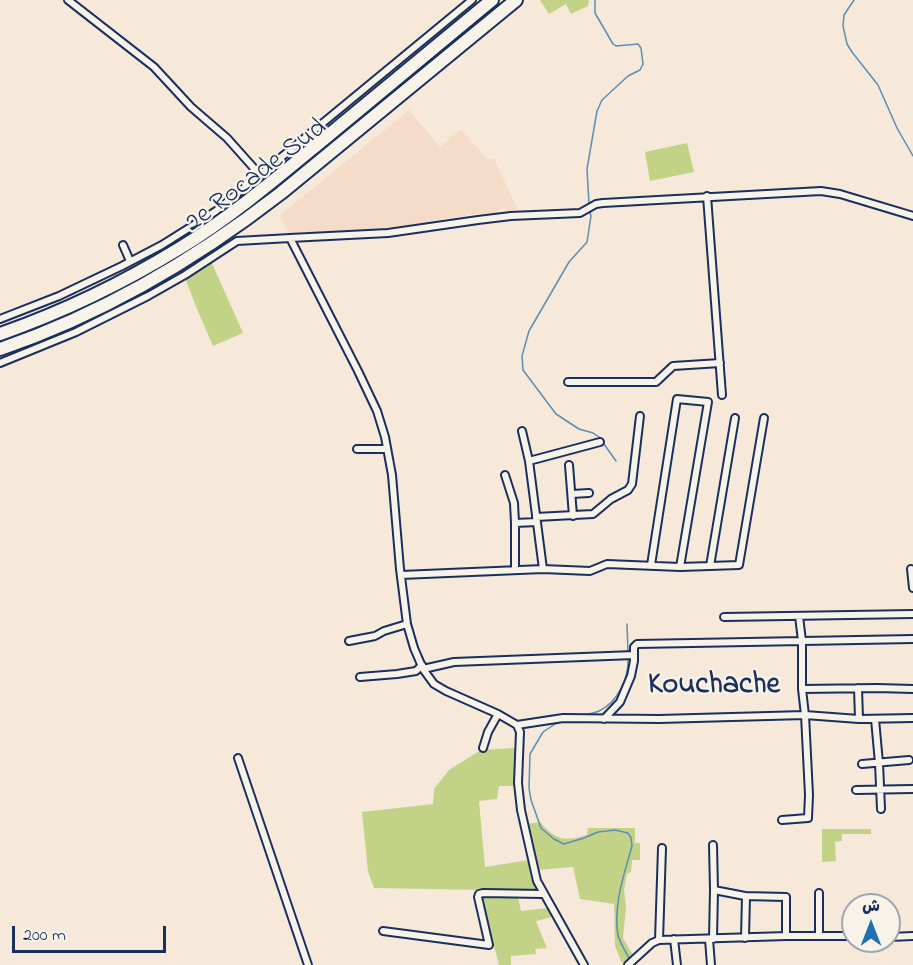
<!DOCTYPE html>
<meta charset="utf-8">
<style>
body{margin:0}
#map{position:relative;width:913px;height:965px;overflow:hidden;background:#f6e9da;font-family:"Indie Flower","Playpen Sans Arabic",sans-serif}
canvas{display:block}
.north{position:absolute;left:841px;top:893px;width:60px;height:60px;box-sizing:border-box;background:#f7f3e8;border:2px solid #9fa5b1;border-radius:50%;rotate:0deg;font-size:16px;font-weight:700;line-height:24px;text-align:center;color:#1b2f5e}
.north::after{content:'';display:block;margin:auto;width:21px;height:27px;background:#1f6fb2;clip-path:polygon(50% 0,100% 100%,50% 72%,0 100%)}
.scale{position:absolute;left:12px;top:926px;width:154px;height:27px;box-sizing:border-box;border:3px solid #1b2f5e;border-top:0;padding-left:8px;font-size:18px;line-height:21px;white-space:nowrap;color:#1b2f5e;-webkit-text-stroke:4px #f7f3e8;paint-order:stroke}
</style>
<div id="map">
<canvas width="913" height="965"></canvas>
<div class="north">ش</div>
<div class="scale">200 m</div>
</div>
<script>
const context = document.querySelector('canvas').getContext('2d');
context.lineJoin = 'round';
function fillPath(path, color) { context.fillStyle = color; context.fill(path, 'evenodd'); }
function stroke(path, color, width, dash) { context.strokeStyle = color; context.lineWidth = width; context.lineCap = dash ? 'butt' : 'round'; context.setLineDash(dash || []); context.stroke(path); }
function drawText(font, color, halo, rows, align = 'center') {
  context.font = font + ' "Indie Flower",sans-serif'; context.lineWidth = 4.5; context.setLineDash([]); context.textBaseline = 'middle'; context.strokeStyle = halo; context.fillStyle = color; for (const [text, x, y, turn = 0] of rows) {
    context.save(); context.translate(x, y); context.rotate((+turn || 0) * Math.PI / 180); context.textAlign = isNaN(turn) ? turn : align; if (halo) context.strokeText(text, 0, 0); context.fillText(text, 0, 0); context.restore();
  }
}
fillPath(new Path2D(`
 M 409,110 L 440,147 L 461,129 L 487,159 L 494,159 L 518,210 L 509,213 L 504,208 L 498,210 L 497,214 L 481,216 L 480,213 L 457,217 L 457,218 L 452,221 L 449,217 L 428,225 L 292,237 L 279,216 Z`), '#f4dcc9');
fillPath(new Path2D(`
 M 540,0 L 589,0 L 588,6 L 571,14 L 566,4 L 549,14 Z
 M 687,143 L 694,172 L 650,181 L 645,152 Z
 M 211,261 L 243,333 L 213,346 L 197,309 L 185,278 Z
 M 515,748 L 514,786 L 499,786 L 497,799 L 479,801 L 485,867 L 529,860 L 532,881 L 537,891 L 374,888 L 368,871 L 362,812 L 433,804 L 434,789 L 449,770 L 481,750 Z
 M 540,822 C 556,840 564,842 587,835 L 588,828 L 635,828 L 635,843 L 640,843 L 640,860 L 632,860 L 631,872 L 627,874 L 624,890 L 626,907 L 623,938 L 633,955 L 627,961 L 622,963 L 615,946 L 614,904 L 580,899 L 573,867 L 538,870 L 527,824 Z
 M 822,829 L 871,829 L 871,834 L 842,834 L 842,841 L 835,842 L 836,861 L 822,862 Z
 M 481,896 L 518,897 L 521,911 L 548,908 L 552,917 L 536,921 L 547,948 L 535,949 L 536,954 L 511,956 L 511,965 L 499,965 Z`), '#c2d388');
stroke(new Path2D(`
 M 854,0 L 844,15 L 843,26 L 847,44 L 852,52 L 878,85 L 897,128 L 913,156
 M 589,204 L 587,169 L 597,111 L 602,100 L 628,76 L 640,70 L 643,64 L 641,48 L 638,44 L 616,46 L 613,44 L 595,13 L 595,0
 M 590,212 L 591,216 L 587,242 L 569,262 L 529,331 L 522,356 L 523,370 L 556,414 L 579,429 L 593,433 L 599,437 L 616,461
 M 627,624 L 628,653
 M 584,715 C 589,714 594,713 599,711 C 618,702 629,678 628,658
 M 565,721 L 555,724 L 543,732 L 530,754 L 529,788 L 531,800 L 541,828 L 554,839 L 564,844 L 584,838 L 598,832 L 615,830 L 628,833 L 631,838 L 632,846 C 624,875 613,905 618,935 C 620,944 627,952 630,961`), '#5c8db2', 1.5);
const street = new Path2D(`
 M 68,0 L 154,67 L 191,107 L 227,138 L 260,175
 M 707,196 L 722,395
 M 123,245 L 130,261
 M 0,319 L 59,296 L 122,266 L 162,245 L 216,211 L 472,0
 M 0,363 L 76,332 L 148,296 L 185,275 L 237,241 L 290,238
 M 568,382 L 656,382 L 673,366 L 720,363
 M 522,431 L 529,461 L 543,569
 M 357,449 L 387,449
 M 529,461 L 600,442
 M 569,465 L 573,516
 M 505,475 L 514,503 L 515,523 L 515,570
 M 572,494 L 589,493
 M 536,517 L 593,514 L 611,499 L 628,490 L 632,484 L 640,416
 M 515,523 L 537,522
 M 651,565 L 677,399 L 708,402 L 680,567
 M 710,566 L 735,418
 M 911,569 L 913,588
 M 401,575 L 543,569 L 590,571 L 607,564 L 680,567 L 739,565 L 764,418
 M 724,617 L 913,614
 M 349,641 L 375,636 L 384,631 L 407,624
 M 423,669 L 454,662 L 634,655
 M 360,677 L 397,674 L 416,671 L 422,665
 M 858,688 L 859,719
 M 802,689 L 877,688 L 913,689
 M 604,719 L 620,702 L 631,676 L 634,661 L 634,647 L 637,644 L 913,639
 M 875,719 L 879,763 L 881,809
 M 517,725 L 563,718 L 659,719 L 805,715 L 859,719 L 913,718
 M 483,748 L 488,732 L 498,714
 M 238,758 L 308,965
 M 862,764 L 909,760
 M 856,790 L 912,789
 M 782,820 L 808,818 L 809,795 L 805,715 L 802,689 L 802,641 L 799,616
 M 714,890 L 745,896 L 786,897 L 786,936
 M 383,931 L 489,945 L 478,897 L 479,894 L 483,893 L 543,894
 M 819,936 L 819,893
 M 889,937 L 913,936
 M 745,938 L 746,896
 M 674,939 L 677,965
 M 709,939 L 711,965
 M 713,939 L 714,890 L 713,845
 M 659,940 L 662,848
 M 584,965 L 537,881 L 521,810 L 518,783 L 520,732 L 517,725 L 498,714 L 446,691 L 434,684 L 423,669 L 414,648 L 407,624 L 400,569 L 392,475 L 385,437 L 377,411 L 358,371 L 290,238 L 388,233 L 478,220 L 511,216 L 580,213 L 596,204 L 603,203 L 821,191 L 840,194 L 913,216
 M 628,965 L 652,943 L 659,940 L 786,936 L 853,936`);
const highway = new Path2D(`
 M 0,334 C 63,312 123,283 180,248 C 231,217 278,177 324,139 C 380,92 436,46 492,0
 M 0,349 C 103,314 196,259 281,193 L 516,0`);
stroke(street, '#1b2f5e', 10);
stroke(highway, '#1b2f5e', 16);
stroke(street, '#f7f3e8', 6);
stroke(highway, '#f7f3e8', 12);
drawText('27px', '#1b2f5e', '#f7f3e8', [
 ["2e Rocade Sud",257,177,-37]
]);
drawText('bold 30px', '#1b2f5e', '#f7f3e8', [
 ["Kouchache",714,687]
]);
</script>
